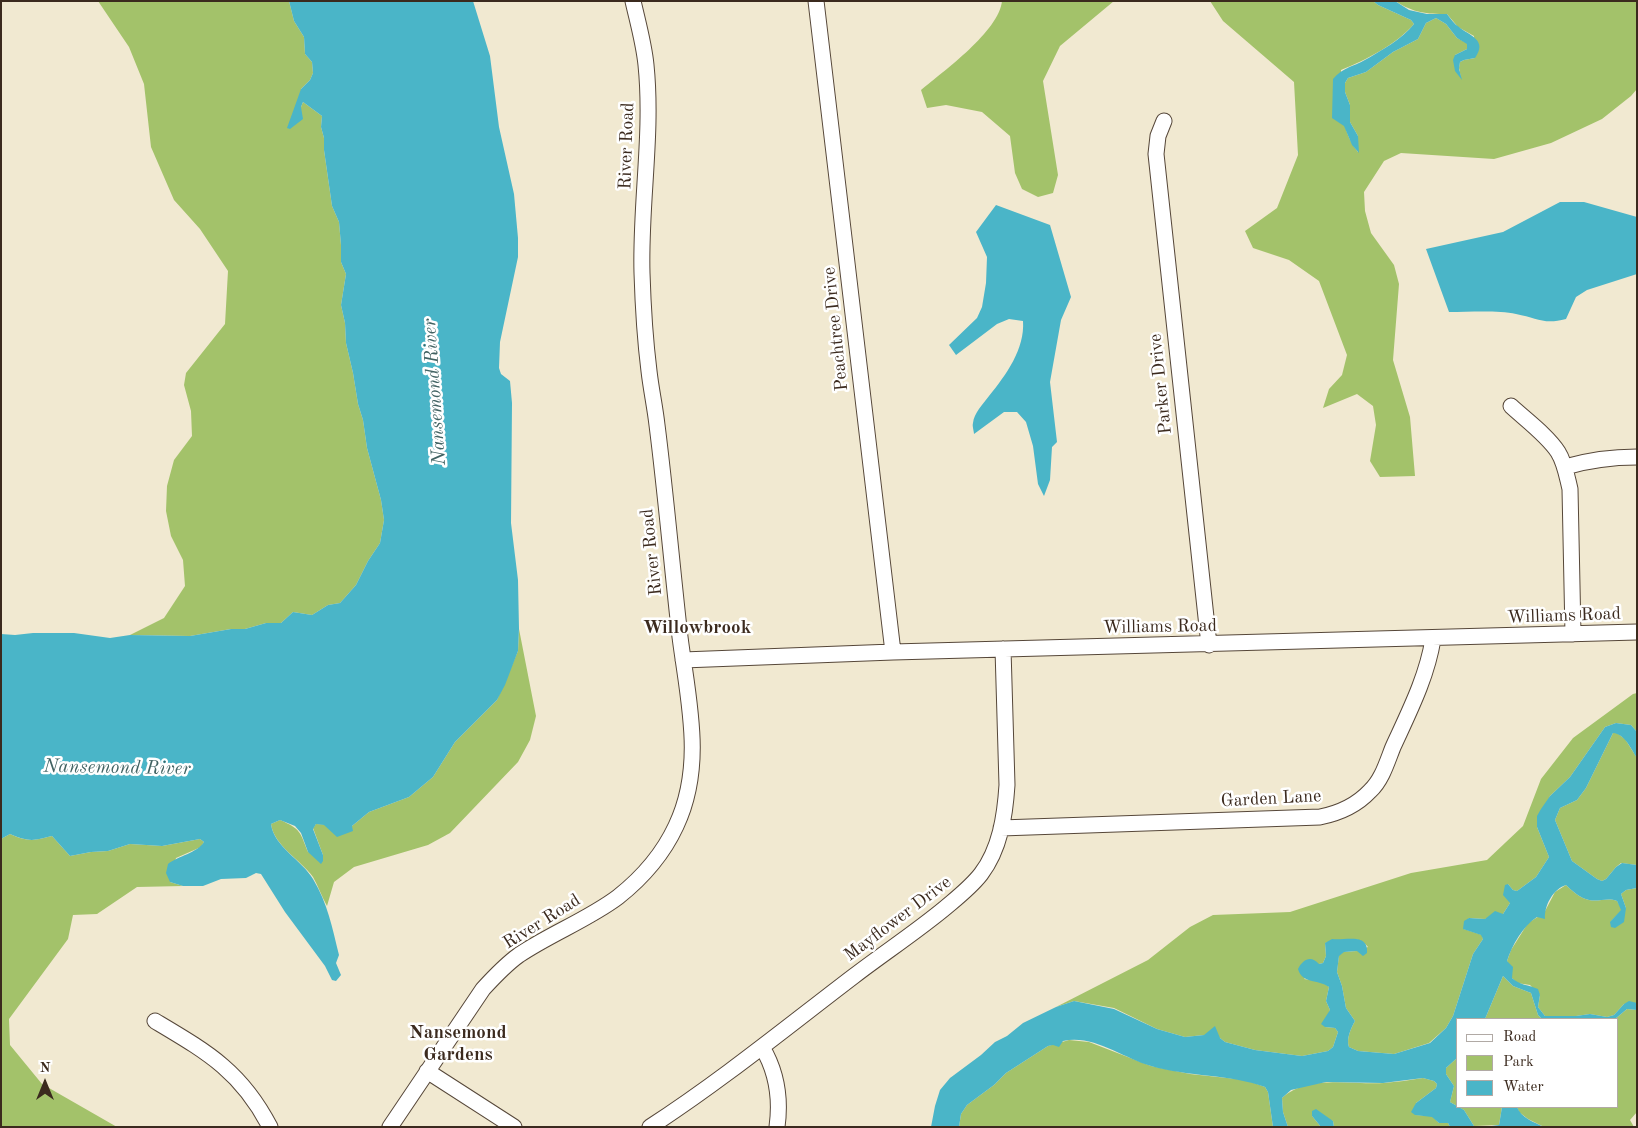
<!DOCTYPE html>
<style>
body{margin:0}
#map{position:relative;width:1638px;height:1128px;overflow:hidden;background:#f1e9d1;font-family:"Old Standard TT",serif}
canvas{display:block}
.frame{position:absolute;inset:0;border:2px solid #3b2a1e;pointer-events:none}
.legend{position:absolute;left:1456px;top:1018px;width:162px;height:90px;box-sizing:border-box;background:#fff;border:1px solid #b1aaa5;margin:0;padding:6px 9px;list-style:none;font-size:15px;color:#3b2a1e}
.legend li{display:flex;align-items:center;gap:10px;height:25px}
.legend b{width:25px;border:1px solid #b1aaa5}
.north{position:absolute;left:20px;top:1058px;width:50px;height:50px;-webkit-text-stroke:4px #fff;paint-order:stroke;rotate:0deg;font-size:14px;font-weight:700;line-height:20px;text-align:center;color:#3b2a1e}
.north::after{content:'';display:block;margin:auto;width:18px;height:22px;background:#3b2a1e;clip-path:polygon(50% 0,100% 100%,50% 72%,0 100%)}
</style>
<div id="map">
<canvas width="1638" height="1128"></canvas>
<div class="frame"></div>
<ul class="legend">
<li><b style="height:6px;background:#fff"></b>Road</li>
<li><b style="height:14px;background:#a3c26a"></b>Park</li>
<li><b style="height:14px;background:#4ab5c8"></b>Water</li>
</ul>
<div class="north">N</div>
</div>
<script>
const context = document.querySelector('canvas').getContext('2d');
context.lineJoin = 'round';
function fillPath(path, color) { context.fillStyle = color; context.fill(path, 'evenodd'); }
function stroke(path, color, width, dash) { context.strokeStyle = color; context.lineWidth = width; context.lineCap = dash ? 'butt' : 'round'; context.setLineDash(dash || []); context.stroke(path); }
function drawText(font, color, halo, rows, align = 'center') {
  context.font = font + ' "Old Standard TT",serif'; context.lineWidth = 5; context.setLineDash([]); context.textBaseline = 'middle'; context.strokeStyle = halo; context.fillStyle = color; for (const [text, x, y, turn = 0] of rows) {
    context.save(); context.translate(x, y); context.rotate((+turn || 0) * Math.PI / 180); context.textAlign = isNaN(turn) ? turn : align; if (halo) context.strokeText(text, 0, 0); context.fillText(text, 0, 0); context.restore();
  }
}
fillPath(new Path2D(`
 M 98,1 L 289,1 L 294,21 L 304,37 L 305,54 L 312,62 L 313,73 L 310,80 L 301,89 L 301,107 L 303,102 L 322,116 L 321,127 L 324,138 L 324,150 L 332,206 L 339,222 L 341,245 L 341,262 L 346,274 L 341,305 L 345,323 L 346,343 L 353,373 L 358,404 L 363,420 L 367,448 L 381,500 L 384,520 L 380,543 L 368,561 L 356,585 L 340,603 L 328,605 L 312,615 L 293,612 L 281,623 L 266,623 L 245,629 L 231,629 L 190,636 L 130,635 L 164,618 L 185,586 L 183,560 L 171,536 L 166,511 L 167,486 L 174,460 L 192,436 L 191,411 L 184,385 L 186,373 L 225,324 L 228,271 L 200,229 L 174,200 L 151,147 L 144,84 L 129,47 Z
 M 1002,1 L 1114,1 L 1060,46 L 1043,81 L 1058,175 L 1053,193 L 1038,197 L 1022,189 L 1015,173 L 1010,136 L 982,112 L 946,105 L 927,108 L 921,90 C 944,71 999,31 1002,1 Z
 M 1210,1 L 1373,1 L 1378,5 L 1411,20 L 1414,24 C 1397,44 1366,60 1341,70 C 1342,99 1339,129 1358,152 L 1358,136 L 1350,122 L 1350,105 L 1345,92 L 1345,83 L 1348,78 L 1366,72 L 1393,52 L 1418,39 L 1426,23 L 1436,18 L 1446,24 L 1457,38 L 1467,43 L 1467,49 L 1455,55 L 1461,78 L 1459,68 L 1460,62 L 1464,60 L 1475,58 L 1474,36 L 1458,27 L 1447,14 C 1426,14 1414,13 1395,1 L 1637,1 L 1637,89 L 1631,96 L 1602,119 L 1551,143 L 1494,159 L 1401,153 L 1384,161 L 1364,192 L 1365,211 L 1371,233 L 1394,265 L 1399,284 L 1393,360 L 1410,417 L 1415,476 L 1380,477 L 1370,461 L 1376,425 L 1373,406 L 1357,394 L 1323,408 L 1329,389 L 1342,375 L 1347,355 L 1319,281 L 1289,260 L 1253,248 L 1245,231 L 1277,208 L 1298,155 L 1294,82 L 1223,21 Z
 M 519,629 L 536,716 L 530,740 L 518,762 L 450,833 L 428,845 L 354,867 L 334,882 L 327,906 C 322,897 318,886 313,877 C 301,860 274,846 271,824 L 280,820 C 301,829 300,832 308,852 L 323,855 L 313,828 L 316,824 L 352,826 L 369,812 L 409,797 L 433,777 L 455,742 L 497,700 L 518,651 Z
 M 1637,693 L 1637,732 L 1631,725 L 1616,723 L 1605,727 L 1570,777 L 1550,796 L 1537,827 L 1549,857 L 1536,877 L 1517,891 L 1513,890 L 1508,884 L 1510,903 L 1503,914 L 1485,919 L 1469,918 L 1464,929 L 1482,935 L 1483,939 L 1473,954 L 1453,1016 L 1446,1028 L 1429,1043 L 1394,1054 L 1358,1051 L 1349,1047 C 1346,1039 1351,1028 1355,1021 L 1346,1008 L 1342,986 L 1337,972 L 1339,955 L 1343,952 L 1357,951 L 1368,947 C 1358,933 1340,941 1325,943 L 1326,956 L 1323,963 L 1319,964 L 1304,979 L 1323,982 L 1329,987 L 1326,1001 L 1330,1010 L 1325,1027 L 1335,1028 L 1338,1032 L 1333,1047 L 1328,1051 L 1302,1056 L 1255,1050 L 1225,1042 L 1220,1038 L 1204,1035 L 1185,1037 L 1157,1029 L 1114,1008 L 1074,1001 L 1056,1007 L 1148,960 L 1190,927 L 1213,915 L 1290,912 L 1411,873 L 1487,860 L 1523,826 L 1541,779 L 1573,738 L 1633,694 Z
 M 1613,733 L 1617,733 L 1625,739 L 1637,758 L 1637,865 L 1621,863 L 1616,867 L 1606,879 L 1602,881 L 1597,879 L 1572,861 L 1555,820 L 1560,808 L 1577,800 L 1586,788 Z
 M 10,834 C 28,842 33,841 52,836 L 70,856 L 91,852 L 108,851 L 130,844 L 162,846 L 200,839 L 204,842 L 201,847 L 176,858 L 170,882 L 183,886 L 137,887 L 97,914 L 73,915 L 68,939 L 9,1019 L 10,1045 L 42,1084 L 117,1127 L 1,1127 L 1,839 Z
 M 1566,885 C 1572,891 1580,898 1589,900 C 1599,902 1608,897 1617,901 L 1622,910 L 1610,922 L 1626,908 L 1621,894 L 1626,890 L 1637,888 L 1637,1003 L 1624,1004 L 1614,1015 L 1607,1017 L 1590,1014 L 1576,1016 L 1545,1016 L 1538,1007 L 1540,995 L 1530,985 L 1517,983 L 1512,978 L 1507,961 L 1511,950 L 1528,923 L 1544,913 L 1555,892 Z
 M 1503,976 L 1513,986 L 1531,993 L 1538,1015 L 1542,1019 L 1485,1019 Z
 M 1627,1009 L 1637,1010 L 1637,1112 L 1630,1120 L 1634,1127 L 1544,1127 L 1528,1119 L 1519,1112 L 1517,1107 L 1617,1107 L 1617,1019 L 1615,1019 Z
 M 1069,1040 L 1089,1042 L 1151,1066 L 1190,1074 L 1246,1080 L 1265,1087 L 1268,1092 L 1273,1127 L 959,1127 L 961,1114 L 967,1105 L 994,1085 L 1006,1073 L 1048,1046 Z
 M 1457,1058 L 1457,1106 L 1450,1102 L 1454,1086 L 1446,1074 L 1446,1068 Z
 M 1423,1078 L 1434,1081 L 1437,1084 L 1436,1088 L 1416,1103 L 1415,1115 L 1432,1116 L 1439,1123 L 1448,1123 L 1450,1127 L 1334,1127 L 1333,1121 L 1312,1116 L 1321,1127 L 1288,1127 L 1283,1112 L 1282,1098 C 1308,1074 1352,1085 1384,1083 C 1397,1082 1410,1080 1423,1078 Z
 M 1458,1107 L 1502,1107 L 1499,1125 L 1474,1126 L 1464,1110 Z`), '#a3c26a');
fillPath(new Path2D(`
 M 289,1 L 473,1 L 490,56 L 499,127 L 514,194 L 518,238 L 518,257 L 500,342 L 499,368 L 501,374 L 510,381 L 512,403 L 511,523 L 518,580 L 519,629 L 518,651 L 505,685 L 497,700 L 455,742 L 433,777 L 409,797 L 369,812 L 352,826 L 353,831 L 337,837 L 324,825 L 316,824 L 313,829 L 323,855 L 323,861 L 321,864 L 308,852 L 301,833 L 295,826 L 280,820 L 271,824 C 274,847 302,860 313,879 C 328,904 332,927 339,955 L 336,963 L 341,975 L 336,981 L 332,980 L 325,966 L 285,912 L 261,874 L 256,873 L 246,878 L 221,879 L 203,886 L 183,886 L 170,882 L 166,873 L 168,864 C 178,856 197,853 204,842 L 200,839 L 162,846 L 130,844 L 108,851 L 91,852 L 70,856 L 52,836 C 33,841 29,842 10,834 L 1,839 L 1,634 L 15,635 L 33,633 L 74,633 L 110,638 L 130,635 L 190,636 L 231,629 L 245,629 L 266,623 L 281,623 L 293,612 L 312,615 L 328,605 L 340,603 L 356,585 L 368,561 L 380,543 L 384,520 L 381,500 L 367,448 L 363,420 L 358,404 L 353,373 L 346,343 L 345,323 L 341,305 L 346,274 L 341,262 L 341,245 L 339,222 L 332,206 L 324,150 L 324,138 L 321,127 L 322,116 L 303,102 L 301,107 L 303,119 L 290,129 L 287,128 L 301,89 L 310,80 L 313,73 L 312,62 L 305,54 L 304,37 L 294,21 Z
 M 1373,1 L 1395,1 L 1409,10 L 1427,14 L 1447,14 C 1451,19 1454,24 1459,27 C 1470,36 1488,40 1475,58 L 1464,60 L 1460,62 L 1459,69 L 1462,80 L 1455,71 L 1453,60 L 1455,55 L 1467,49 L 1467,44 L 1457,38 L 1446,24 L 1436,18 L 1426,23 L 1418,39 L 1393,52 L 1366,72 L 1348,78 L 1345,83 L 1345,92 L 1350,105 L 1350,122 L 1358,136 L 1359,153 L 1352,145 L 1344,126 L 1332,118 L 1333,79 C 1344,67 1350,68 1363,61 C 1381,51 1402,39 1414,24 L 1411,20 L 1378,5 Z
 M 1560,202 L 1584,202 L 1637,217 L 1637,274 L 1587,290 L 1576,297 L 1566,319 C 1544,325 1537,318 1516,314 C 1498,310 1469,312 1449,312 L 1426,249 L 1503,232 Z
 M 996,205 L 1050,225 L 1071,297 L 1061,320 L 1050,382 L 1057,442 L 1052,447 L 1050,480 L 1044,496 L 1038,484 L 1033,446 L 1026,422 L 1017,412 L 1004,412 L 974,434 C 974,431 972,426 973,423 C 974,413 983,404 989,396 C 1006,375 1025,349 1023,321 L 1009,319 L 997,324 L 956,355 L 949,345 L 977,318 L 982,307 L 986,283 L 987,257 L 976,232 Z
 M 1616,723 L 1631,725 L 1637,732 L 1637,758 C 1631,749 1625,734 1613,733 L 1586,788 L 1577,800 L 1560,808 L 1555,820 L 1572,861 L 1597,879 L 1602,881 L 1606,879 L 1616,867 L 1622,863 L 1637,865 L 1637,888 L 1626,890 L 1621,894 L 1626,908 L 1624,922 L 1615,928 L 1611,927 L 1610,922 L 1621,910 L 1617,901 C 1608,897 1599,902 1589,900 C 1580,898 1572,891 1566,885 C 1553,889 1544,906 1545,919 L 1537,917 C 1523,926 1512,945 1507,961 L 1513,967 L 1512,978 C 1519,985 1529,985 1538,989 L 1540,995 L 1538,1007 L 1545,1016 L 1576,1016 L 1590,1014 L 1607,1017 L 1614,1015 L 1624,1004 L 1629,1001 L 1637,1003 L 1637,1010 L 1627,1009 L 1615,1019 L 1542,1019 L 1538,1015 L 1531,993 L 1513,986 L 1503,976 L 1485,1019 L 1457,1019 L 1457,1058 L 1446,1068 L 1446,1074 L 1454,1086 L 1450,1102 L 1464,1110 L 1474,1126 L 1476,1127 L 1450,1127 L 1448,1123 L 1439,1123 L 1432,1117 L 1415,1115 L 1411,1112 L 1416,1103 L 1436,1088 L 1437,1084 L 1434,1081 L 1423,1078 L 1383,1083 L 1326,1082 L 1291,1090 L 1282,1098 L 1283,1112 L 1288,1127 L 1273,1127 L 1268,1092 L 1265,1087 C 1229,1074 1189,1077 1151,1066 C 1123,1058 1093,1034 1063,1041 L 1059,1047 L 1053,1045 L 1048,1046 L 1006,1073 L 994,1085 L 967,1105 L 961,1114 L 959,1127 L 931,1127 L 935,1106 L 940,1090 L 950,1078 L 981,1055 L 995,1042 L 1007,1036 L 1023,1023 L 1056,1007 L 1074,1001 L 1114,1009 L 1157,1029 L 1185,1037 L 1204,1035 L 1215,1026 L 1220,1038 L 1225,1042 L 1255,1050 L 1302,1056 L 1328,1051 L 1333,1047 L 1338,1032 L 1335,1028 L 1325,1027 L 1321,1024 L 1330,1010 L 1326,1001 L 1329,987 C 1318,979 1302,984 1298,969 C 1303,959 1311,955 1319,964 L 1323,963 L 1326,956 L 1325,943 L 1332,939 C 1344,941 1369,932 1367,953 L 1363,956 L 1357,951 L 1344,952 L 1339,956 L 1337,972 L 1342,986 L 1346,1008 L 1355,1021 C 1351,1028 1346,1039 1349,1047 L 1358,1051 L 1394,1054 L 1430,1043 L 1446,1028 L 1453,1016 L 1473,954 L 1483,939 L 1481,935 L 1463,929 L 1464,921 L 1469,918 L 1485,919 L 1495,911 L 1503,914 L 1510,903 L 1503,895 L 1505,885 L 1508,884 L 1513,890 L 1517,891 L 1536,877 L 1549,857 L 1537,827 L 1537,816 L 1541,809 L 1550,796 L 1570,777 L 1605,727 Z
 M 1502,1107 L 1517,1107 C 1521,1118 1534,1122 1544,1127 L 1484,1127 L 1499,1125 Z
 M 1316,1109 L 1333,1121 L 1334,1127 L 1321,1127 L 1312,1116 L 1312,1111 Z`), '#4ab5c8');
const minor = new Path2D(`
 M 816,1 L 893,652
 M 1164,121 L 1158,136 L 1156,154 L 1209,645
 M 1511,406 C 1525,419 1548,436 1558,452 C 1565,463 1567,477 1570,489 L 1573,634
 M 1565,467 C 1589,460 1611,457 1637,457
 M 683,660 L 893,652 L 1637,632
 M 1001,828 L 1320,817 C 1340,813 1356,806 1370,791 C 1382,780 1387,762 1393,747 C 1409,712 1427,677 1433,639
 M 155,1021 C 207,1052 241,1071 270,1127
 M 762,1047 C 777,1072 781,1098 777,1127
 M 427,1071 L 514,1127
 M 390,1127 L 483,989 C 494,977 505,965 519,955 C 550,934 589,919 618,897 C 642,878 663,854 676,826 C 705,765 688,700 680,637 C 672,567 666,496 657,425 C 655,407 651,389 649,371 C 645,339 643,306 642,273 C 640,204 653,134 646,65 C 644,44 638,23 633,1
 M 650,1127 C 721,1081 787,1027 854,976 C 884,953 916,932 945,908 C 958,897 971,887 981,874 C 1000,849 1005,816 1007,785 L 1003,649`);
stroke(minor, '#564739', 17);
stroke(minor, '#fff', 15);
drawText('18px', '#3b2a1e', '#fff', [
 ["River Road",627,146,-88],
 ["Peachtree Drive",836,329,-96],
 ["Parker Drive",1161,384,-96],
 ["River Road",652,552,-96],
 ["Williams Road",1564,616,-2],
 ["Williams Road",1160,627,-1],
 ["Garden Lane",1271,799,-3],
 ["Mayflower Drive",898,919,-37],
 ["River Road",542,922,-32]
]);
drawText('italic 19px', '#416262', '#fff', [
 ["Nansemond River",435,392,-94],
 ["Nansemond River",117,768,1]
]);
drawText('bold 19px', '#3b2a1e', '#fff', [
 ["Willowbrook",697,628],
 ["Nansemond",458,1033],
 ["Gardens",458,1055]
]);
</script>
